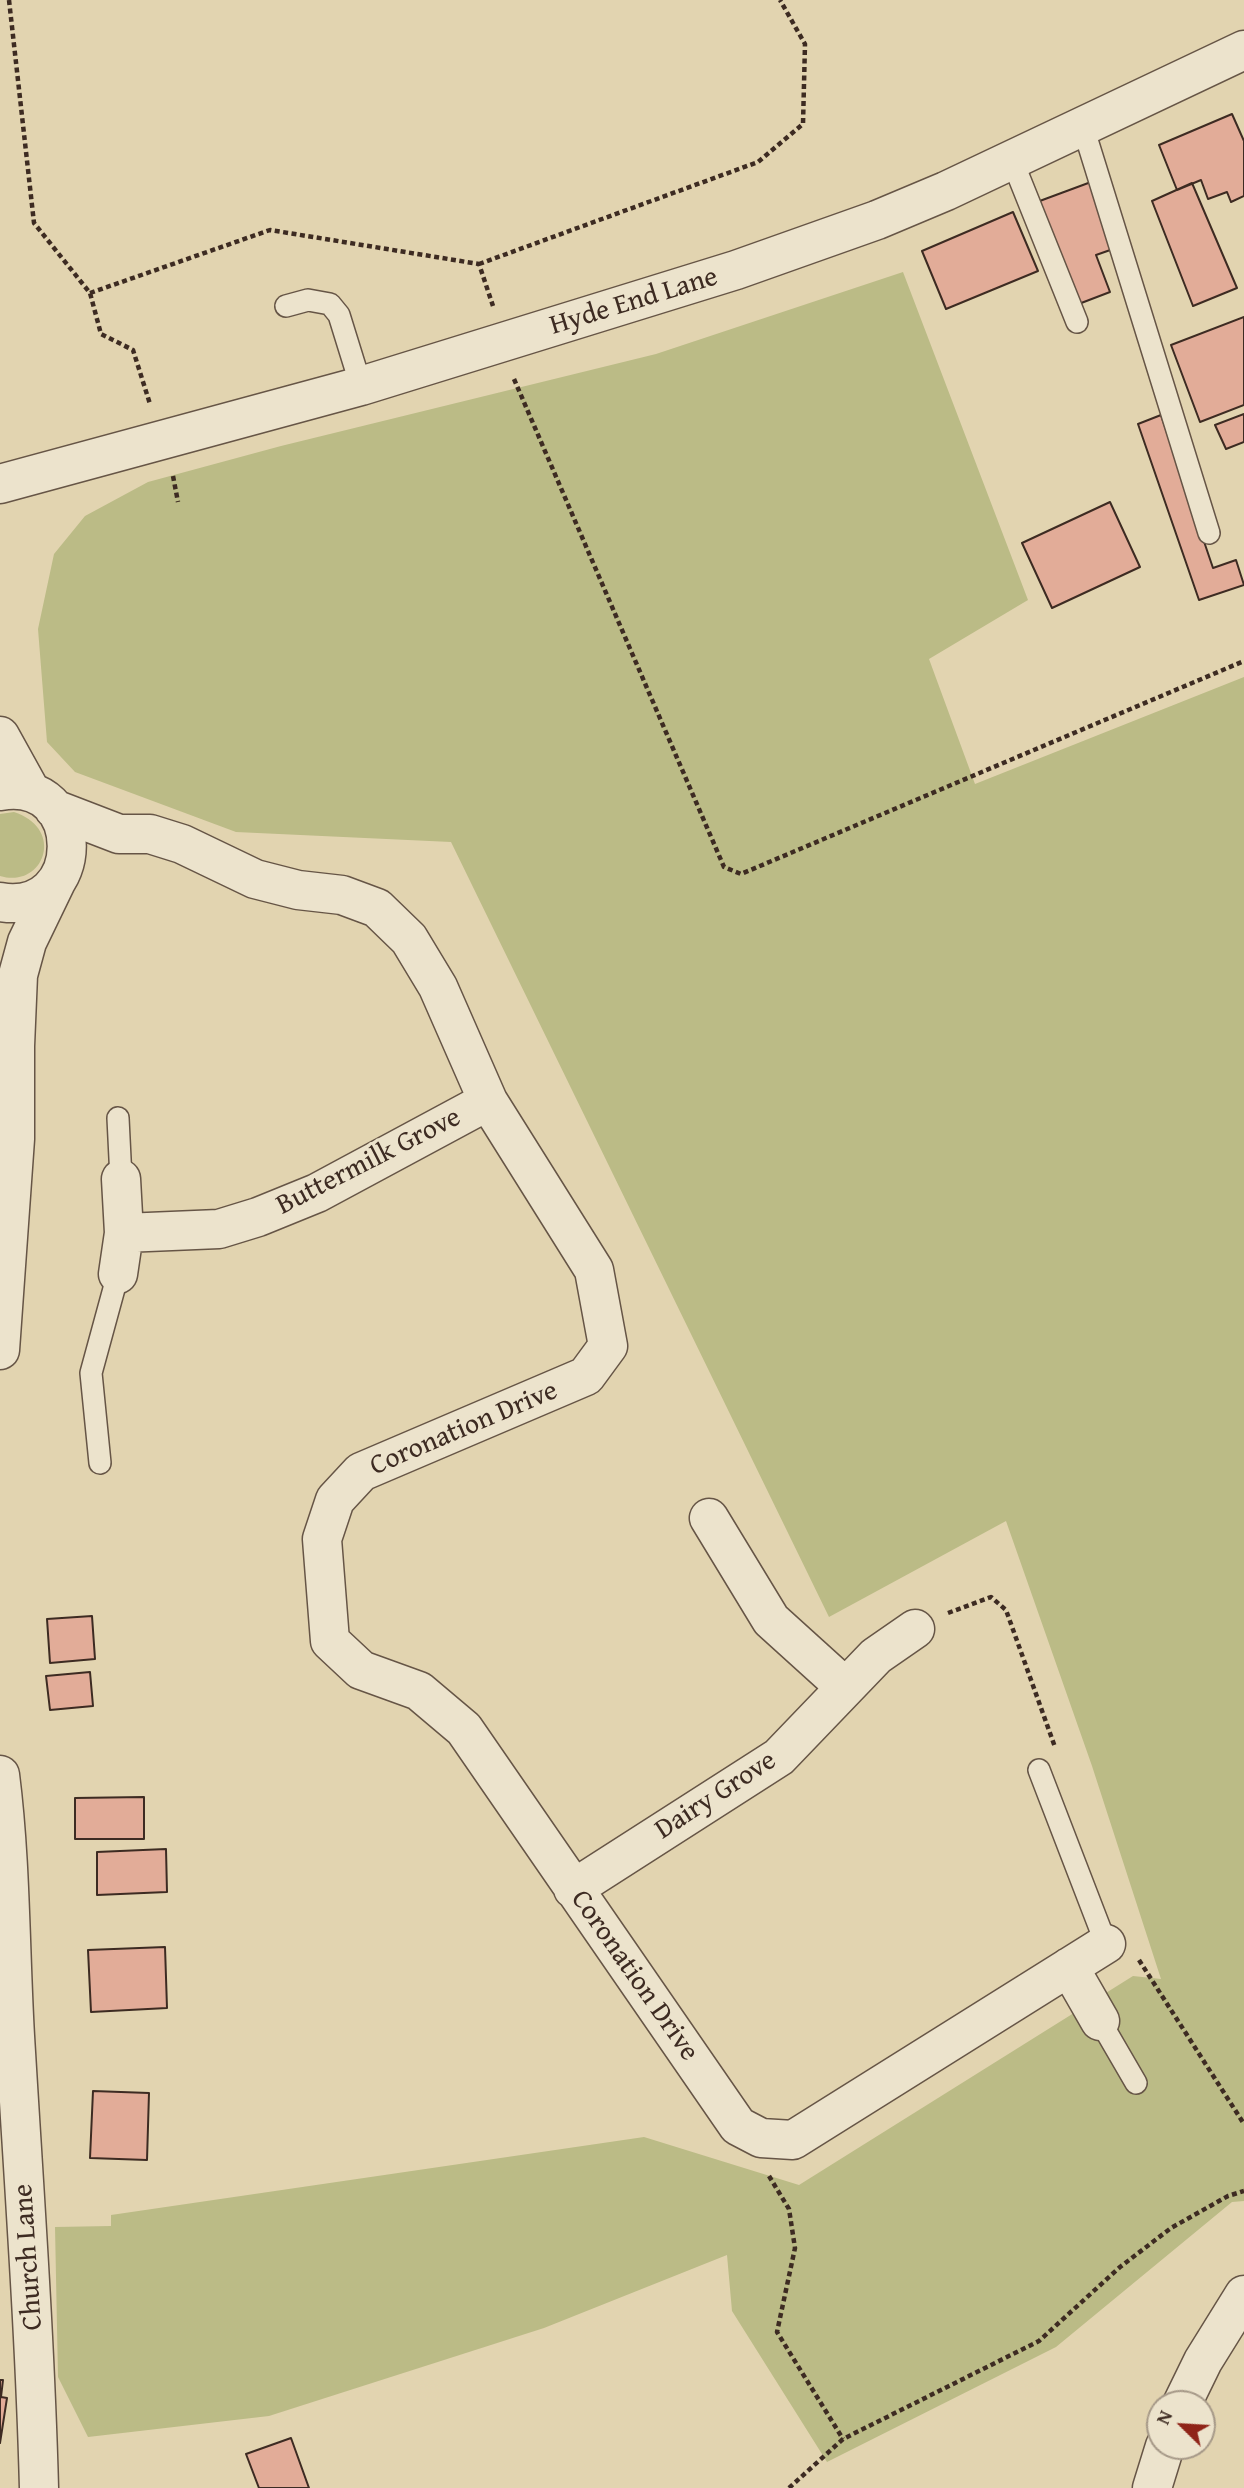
<!DOCTYPE html>
<style>
body{margin:0}
#map{position:relative;width:1244px;height:2488px;overflow:hidden;background:#e2d4b0;font-family:"Gentium Book Plus",serif}
canvas{display:block}
.north{position:absolute;left:1146px;top:2390px;width:70px;height:70px;box-sizing:border-box;background:#ece3cc;border:2px solid #a69988;border-radius:50%;rotate:294deg;font-size:19px;font-weight:700;line-height:28px;text-align:center;color:#3d2b22}
.north::after{content:'';display:block;margin:auto;width:24px;height:32px;background:#8f2418;clip-path:polygon(50% 0,100% 100%,50% 72%,0 100%)}
</style>
<div id="map">
<canvas width="1244" height="2488"></canvas>
<div class="north">N</div>
</div>
<script>
const context = document.querySelector('canvas').getContext('2d');
context.lineJoin = 'round';
function fillPath(path, color) { context.fillStyle = color; context.fill(path, 'evenodd'); }
function stroke(path, color, width, dash) { context.strokeStyle = color; context.lineWidth = width; context.lineCap = dash ? 'butt' : 'round'; context.setLineDash(dash || []); context.stroke(path); }
function drawText(font, color, halo, rows, align = 'center') {
  context.font = font + ' "Gentium Book Plus",serif'; context.lineWidth = 6; context.setLineDash([]); context.textBaseline = 'middle'; context.strokeStyle = halo; context.fillStyle = color; for (const [text, x, y, turn = 0] of rows) {
    context.save(); context.translate(x, y); context.rotate((+turn || 0) * Math.PI / 180); context.textAlign = isNaN(turn) ? turn : align; if (halo) context.strokeText(text, 0, 0); context.fillText(text, 0, 0); context.restore();
  }
}
fillPath(new Path2D(`
 M 903,272 L 1028,600 L 929,659 L 975,784 L 1244,677 L 1244,2201 L 1232,2202 L 1056,2347 L 827,2462 L 732,2311 L 727,2255 L 544,2328 L 269,2416 L 88,2437 L 58,2377 L 55,2227 L 111,2226 L 111,2215 L 644,2137 L 799,2185 L 1133,1976 L 1161,1979 L 1092,1766 L 1006,1521 L 829,1617 L 451,842 L 236,832 L 75,772 L 47,742 L 38,629 L 54,554 L 85,516 L 148,482 L 281,446 L 656,354 Z
 M 14,812 C 66,829 44,889 0,876 L 0,814 Z`), '#bbbb86');
const building = new Path2D(`
 M 1232,114 L 1244,141 L 1244,196 L 1231,202 L 1227,192 L 1208,199 L 1201,180 L 1177,190 L 1159,145 Z
 M 1091,182 L 1116,248 L 1096,255 L 1110,292 L 1076,305 L 1037,202 Z
 M 1192,183 L 1237,288 L 1193,306 L 1152,201 Z
 M 1013,212 L 1038,271 L 946,309 L 922,251 Z
 M 1244,317 L 1244,405 L 1200,422 L 1171,345 Z
 M 1244,414 L 1244,442 L 1226,449 L 1215,425 Z
 M 1161,415 L 1213,568 L 1236,560 L 1244,585 L 1199,600 L 1138,424 Z
 M 1110,502 L 1140,567 L 1052,608 L 1022,543 Z
 M 92,1616 L 95,1659 L 50,1663 L 47,1619 Z
 M 90,1672 L 93,1706 L 50,1710 L 46,1676 Z
 M 144,1797 L 144,1839 L 75,1839 L 75,1798 Z
 M 166,1849 L 167,1892 L 97,1895 L 97,1852 Z
 M 165,1947 L 167,2008 L 91,2012 L 88,1950 Z
 M 93,2091 L 149,2093 L 147,2160 L 90,2158 Z
 M 0,2380 L 3,2380 L 1,2397 L 7,2398 L 0,2443 Z
 M 291,2438 L 309,2488 L 259,2488 L 246,2454 Z`);
fillPath(building, '#e2ac98');
stroke(building, '#3d2b22', 2);
const service = new Path2D(`
 M 1083,127 L 1209,533
 M 1012,160 L 1077,322
 M 286,306 L 308,300 L 330,304 L 339,315 L 361,386
 M 118,1118 L 121,1179
 M 100,1463 L 91,1373 L 118,1274
 M 1039,1770 L 1106,1944
 M 1100,2021 L 1136,2083`);
const minor = new Path2D(`
 M 0,484 L 361,386 L 736,270 L 877,220 L 946,191 L 1244,50
 M 0,736 L 31,792
 M 0,791 C 89,775 89,917 0,902
 M 54,809 L 119,834 L 150,834 L 182,844 L 255,879 L 298,890 L 342,895 L 377,908 L 409,939 L 438,987 L 488,1101 L 594,1270 L 608,1346 L 586,1376 L 361,1472 L 335,1500 L 322,1539 L 330,1641 L 361,1670 L 419,1691 L 464,1729 L 738,2126 L 761,2138 L 793,2140 L 1106,1944
 M 124,1233 L 219,1229 L 258,1217 L 317,1193 L 488,1101
 M 118,1274 L 124,1233 L 121,1179
 M 0,1350 L 15,1139 L 15,1046 L 18,975 L 27,942 L 56,882
 M 709,1518 L 771,1620 L 845,1687
 M 0,1775 C 11,1861 10,1949 15,2036 C 24,2187 35,2337 39,2488
 M 573,1889 L 779,1757 L 876,1656 L 915,1629
 M 1069,1967 L 1100,2021
 M 1182,2404 L 1203,2361 L 1244,2295
 M 1152,2488 L 1165,2446`);
stroke(service, '#665546', 24);
stroke(minor, '#665546', 41);
stroke(new Path2D(`
 M 9,0 L 34,223 L 90,293 L 101,334 L 133,350 L 150,404
 M 479,264 L 758,162 L 803,124 L 805,44 L 780,0
 M 90,293 L 270,230 L 479,264 L 493,306
 M 514,379 L 724,867 L 741,874 L 1244,661
 M 173,476 L 178,502
 M 948,1613 L 991,1597 L 1006,1610 L 1055,1747
 M 1139,1960 L 1244,2124
 M 769,2176 L 789,2209 L 795,2248 L 777,2332 L 843,2439
 M 789,2488 L 843,2439 L 1039,2341 L 1120,2267 L 1171,2228 L 1228,2196 L 1244,2191`), '#3d2b22', 4.5, [5, 3.5]);
stroke(service, '#ece3cc', 21);
stroke(minor, '#ece3cc', 38);
drawText('28px', '#3d2b22', '#ece3cc', [
 ["Hyde End Lane",634,302,-17],
 ["Buttermilk Grove",369,1162,-27],
 ["Coronation Drive",464,1429,-23],
 ["Dairy Grove",716,1796,-33],
 ["Coronation Drive",634,1976,55],
 ["Church Lane",29,2257,-94]
]);
</script>
